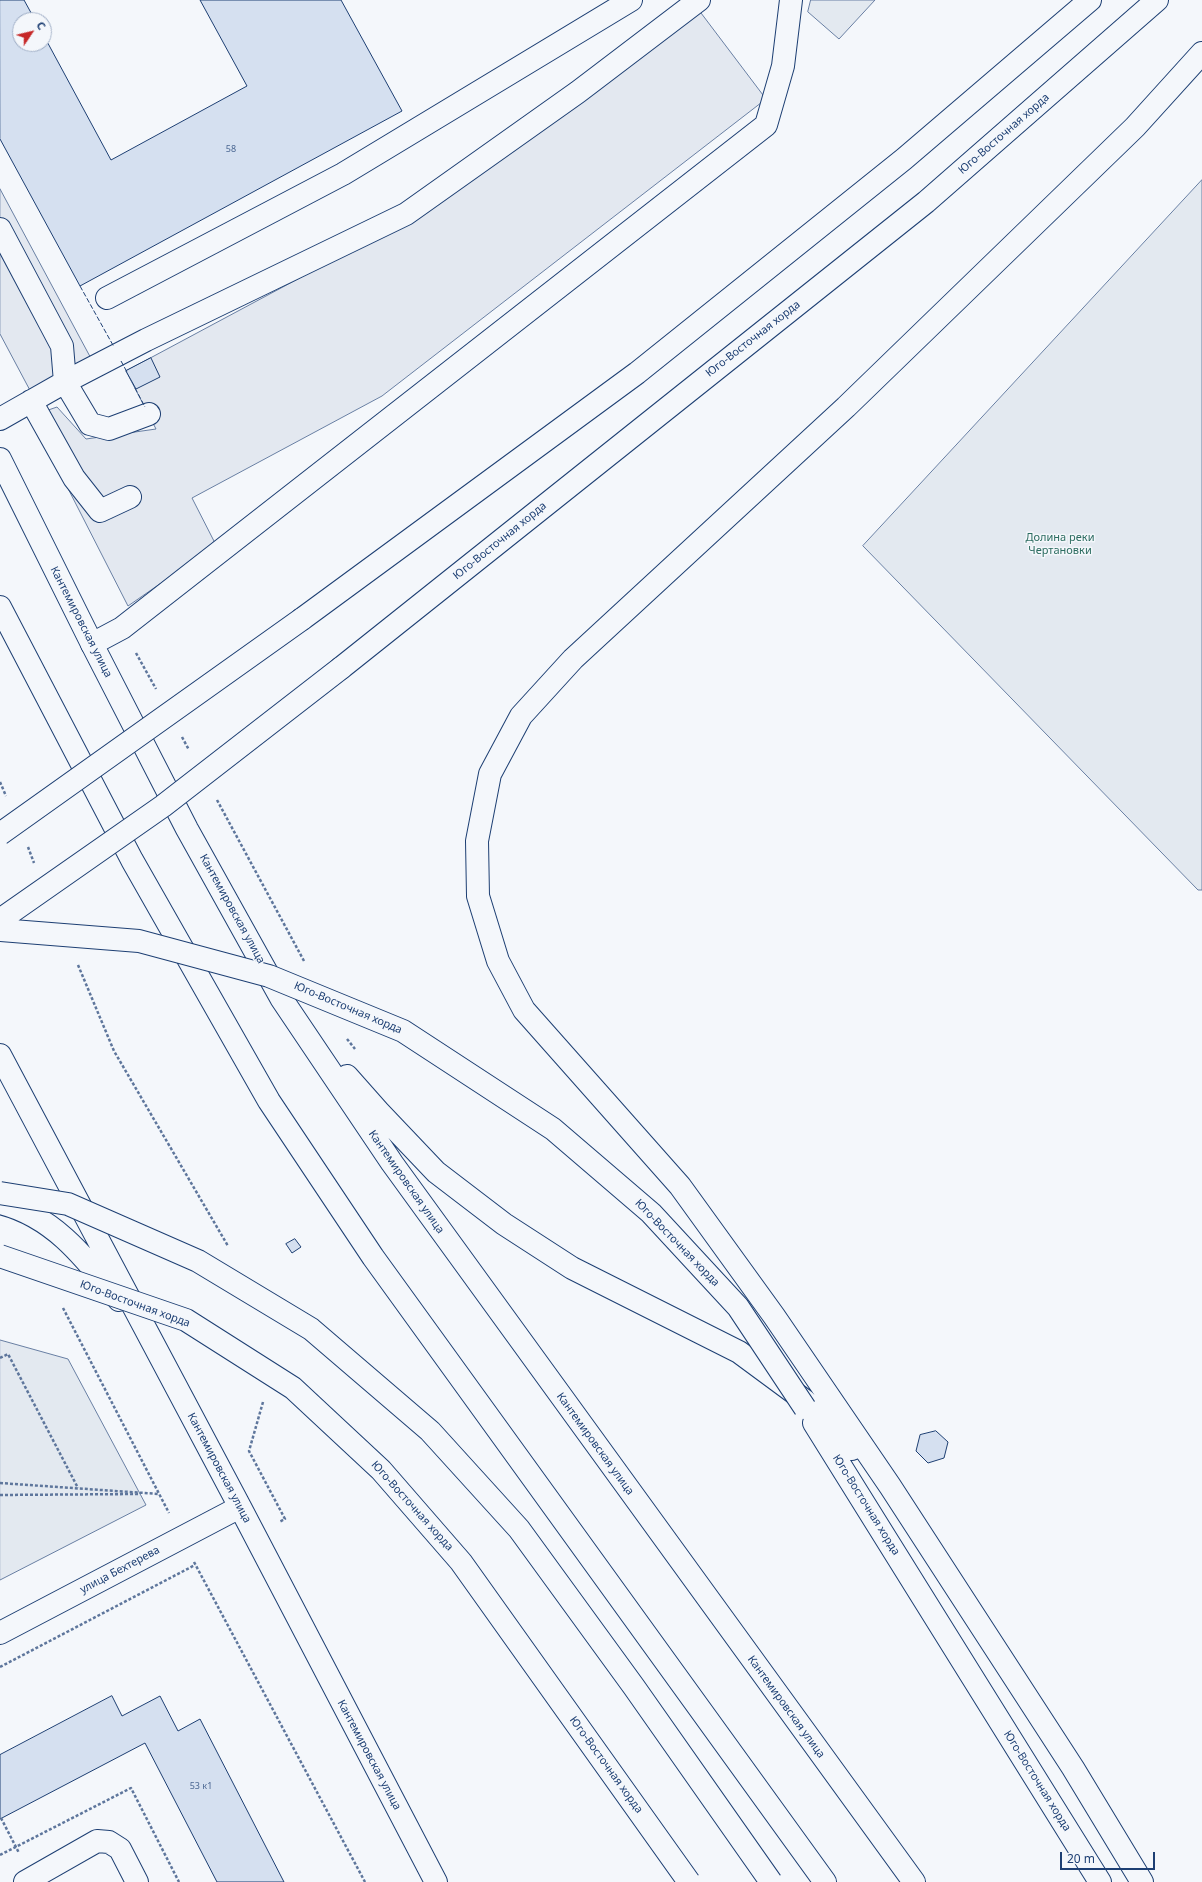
<!DOCTYPE html>
<meta charset="utf-8">
<style>
body{margin:0}
#map{position:relative;width:1202px;height:1882px;overflow:hidden;background:#f4f7fb;font-family:"Noto Sans",sans-serif}
canvas{display:block}
.north{position:absolute;left:12px;top:12px;width:40px;height:40px;box-sizing:border-box;background:#f4f7fb;border:1px solid #9eadc5;border-radius:50%;rotate:55deg;font-size:11px;font-weight:700;line-height:16px;text-align:center;color:#1d3f73}
.north::after{content:'';display:block;margin:auto;width:14px;height:18px;background:#c62828;clip-path:polygon(50% 0,100% 100%,50% 72%,0 100%)}
.scale{position:absolute;left:1060px;top:1852px;width:95px;height:18px;box-sizing:border-box;border:2px solid #1d3f73;border-top:0;padding-left:5px;font-size:12px;line-height:14px;white-space:nowrap;color:#1d3f73;-webkit-text-stroke:3px #f4f7fb;paint-order:stroke}
</style>
<div id="map">
<canvas width="1202" height="1882"></canvas>
<div class="north">С</div>
<div class="scale">20 m</div>
</div>
<script>
const context = document.querySelector('canvas').getContext('2d');
context.lineJoin = 'round';
function fillPath(path, color) { context.fillStyle = color; context.fill(path, 'evenodd'); }
function stroke(path, color, width, dash) { context.strokeStyle = color; context.lineWidth = width; context.lineCap = dash ? 'butt' : 'round'; context.setLineDash(dash || []); context.stroke(path); }
function drawText(font, color, halo, rows, align = 'center') {
  context.font = font + ' "Noto Sans",sans-serif'; context.lineWidth = 3; context.setLineDash([]); context.textBaseline = 'middle'; context.strokeStyle = halo; context.fillStyle = color; for (const [text, x, y, turn = 0] of rows) {
    context.save(); context.translate(x, y); context.rotate((+turn || 0) * Math.PI / 180); context.textAlign = isNaN(turn) ? turn : align; if (halo) context.strokeText(text, 0, 0); context.fillText(text, 0, 0); context.restore();
  }
}
const green = new Path2D(`
 M 811,0 L 875,0 L 839,39 L 808,12 Z
 M 1202,180 L 1202,890 L 1198,890 L 863,546 Z
 M 0,1340 L 68,1359 L 146,1505 L 0,1580 Z`);
fillPath(green, '#e3e9f0');
stroke(green, '#687fa3', 1);
const parking = new Path2D(`
 M 698,9 L 766,99 L 382,396 L 192,498 L 216,545 L 128,606 L 31,416 L 57,407 L 86,439 L 156,429 L 126,371 L 421,213 Z
 M 0,189 L 94,364 L 33,396 L 0,334 Z`);
fillPath(parking, '#e3e8f0');
stroke(parking, '#687fa3', 1);
const building = new Path2D(`
 M 0,0 L 24,0 L 35,20 L 20,20 L 20,44 L 44,44 L 44,36 L 111,160 L 247,86 L 200,0 L 341,0 L 402,111 L 80,286 L 0,139 Z
 M 151,358 L 160,377 L 136,389 L 126,371 Z
 M 295,1239 L 301,1247 L 292,1253 L 286,1244 Z
 M 936,1431 L 948,1442 L 944,1458 L 928,1463 L 916,1451 L 920,1435 Z
 M 112,1696 L 122,1716 L 160,1696 L 178,1731 L 200,1719 L 284,1882 L 217,1882 L 145,1743 L 0,1819 L 0,1755 Z`);
fillPath(building, '#d5e0f0');
stroke(building, '#1d3f73', 1);
const minor = new Path2D(`
 M 0,229 L 62,346 L 65,382 L 90,424 L 109,429 L 149,414
 M 107,298 L 343,174 L 631,0
 M 31,401 L 74,478 L 100,511 L 130,497
 M 0,419 L 65,382 L 146,340 L 406,214 L 578,92 L 699,0
 M 92,644 L 122,628 L 766,125 L 783,66 L 791,0
 M 0,1055 L 240,1507 L 436,1882
 M 0,1203 C 54,1216 86,1259 119,1300
 M 0,1633 L 240,1507
 M 25,1882 L 97,1841 L 109,1842 L 120,1849 L 137,1882`);
const major = new Path2D(`
 M 0,459 L 92,644 L 187,829 L 281,998 L 392,1163 L 914,1882
 M 0,607 L 132,860 L 269,1101 L 373,1257 L 825,1882
 M 302,619 L 637,373 L 904,159 L 1090,0
 M 341,668 L 926,202 L 1157,0
 M 347,1076 L 378,1111 L 436,1172 L 504,1224 L 572,1268 L 739,1352 L 804,1400 L 852,1449
 M 814,1423 L 1100,1882
 M 1142,1882 L 1073,1768 L 890,1486 L 774,1316 L 680,1186 L 524,1010 L 498,961 L 478,896 L 477,841 L 490,774 L 521,716 L 573,659 L 846,407 L 1135,127 L 1202,53`);
stroke(minor, '#1d3f73', 24);
stroke(major, '#1d3f73', 24);
stroke(new Path2D(`
 M 136,653 L 156,689
 M 182,737 L 189,750
 M 0,782 L 6,796
 M 217,800 L 304,961
 M 28,847 L 34,863
 M 78,965 L 114,1051 L 228,1246
 M 347,1039 L 355,1049
 M 63,1308 L 169,1513
 M 0,1358 L 8,1354 L 78,1488
 M 263,1402 L 249,1451 L 285,1519 L 279,1522
 M 0,1483 L 159,1494
 M 0,1495 L 140,1494
 M 194,1562 L 365,1882
 M 0,1667 L 195,1565
 M 1,1818 L 19,1853
 M 0,1855 L 131,1788 L 179,1882`), '#5e769c', 2.5, [3, 2]);
stroke(minor, '#f4f7fb', 22);
stroke(major, '#f4f7fb', 22);
const majorBridge = new Path2D(`
 M 0,834 L 302,619
 M 0,920 L 163,806 L 341,668
 M 0,930 L 139,941 L 269,976 L 403,1031 L 553,1129 L 651,1213 L 738,1307 L 805,1408
 M 0,1193 L 68,1204 L 198,1261 L 311,1329 L 430,1431 L 519,1529 L 634,1687 L 771,1882
 M 0,1256 L 186,1320 L 293,1388 L 381,1470 L 461,1562 L 689,1882`);
stroke(majorBridge, '#1d3f73', 24, []);
stroke(majorBridge, '#f4f7fb', 22);
stroke(new Path2D(`
 M 80,286 L 114,347
 M 121,361 L 127,372
 M 135,388 L 145,407`), '#1d3f73', 1, [5, 2]);
drawText('9px', '#4b6792', null, [
 ["58",231,149],
 ["53 к1",201,1786]
]);
drawText('11px', '#1d3f73', '#f4f7fb', [
 ["Юго-Восточная хорда",1004,134,-41],
 ["Юго-Восточная хорда",753,339,-38],
 ["Юго-Восточная хорда",500,541,-39],
 ["Кантемировская улица",81,622,63],
 ["Кантемировская улица",232,909,61],
 ["Юго-Восточная хорда",348,1008,23],
 ["Кантемировская улица",406,1182,55],
 ["Юго-Восточная хорда",677,1243,46],
 ["Юго-Восточная хорда",135,1304,20],
 ["Кантемировская улица",595,1444,54],
 ["Кантемировская улица",219,1468,62],
 ["Юго-Восточная хорда",866,1505,58],
 ["Юго-Восточная хорда",412,1506,48],
 ["улица Бехтерева",120,1570,-28],
 ["Кантемировская улица",786,1707,54],
 ["Кантемировская улица",369,1755,62],
 ["Юго-Восточная хорда",606,1765,54],
 ["Юго-Восточная хорда",1037,1781,58]
]);
drawText('11px', '#2c6c60', '#f4f7fb', [
 ["Долина реки",1060,538],
 ["Чертановки",1060,551]
]);
</script>
